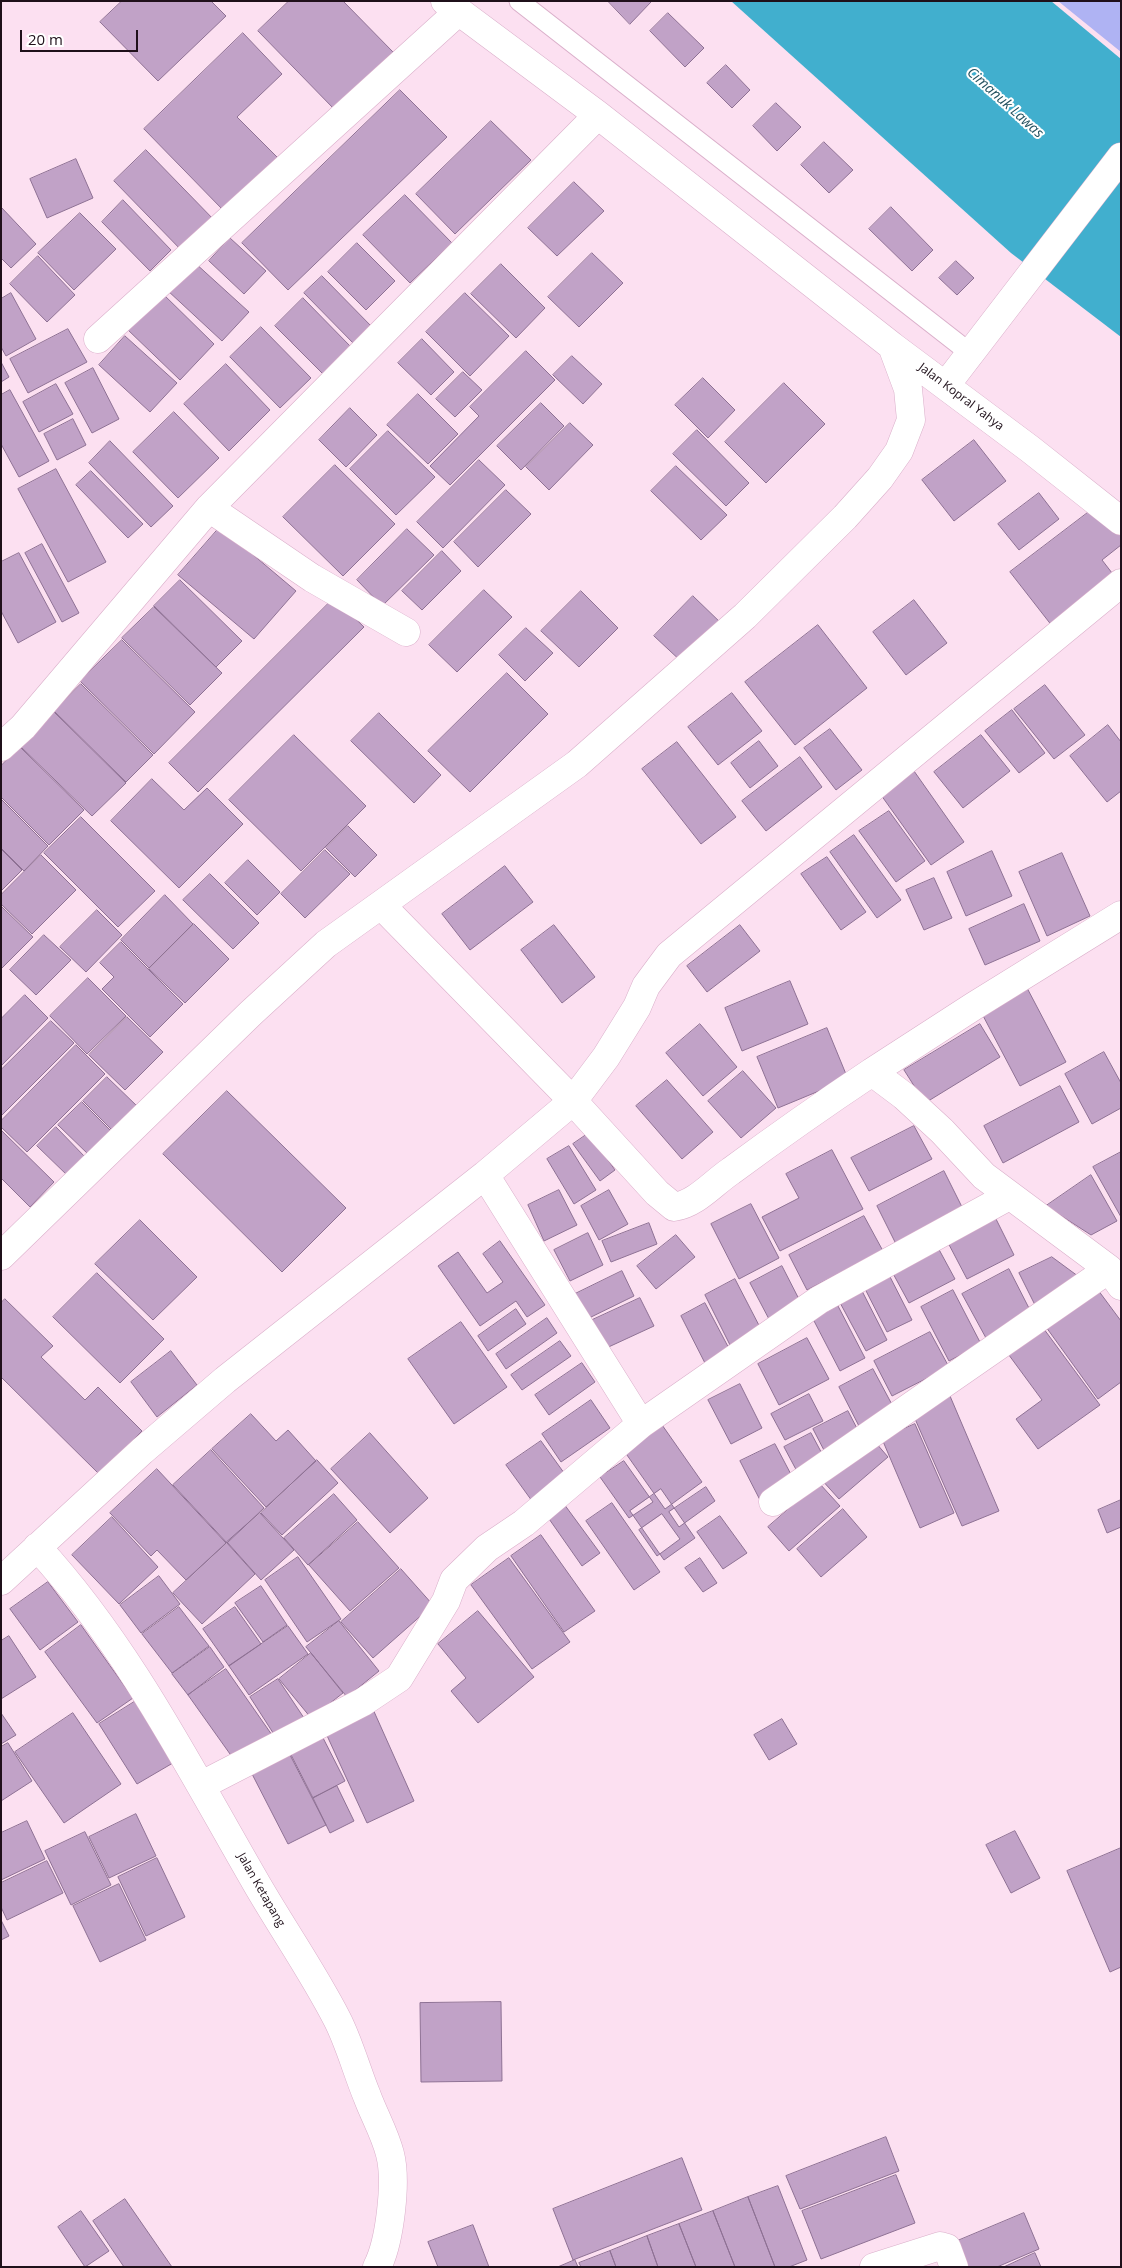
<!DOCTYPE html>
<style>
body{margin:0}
#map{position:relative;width:1122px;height:2268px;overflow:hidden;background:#fce0f1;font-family:"Open Sans",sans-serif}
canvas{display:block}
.frame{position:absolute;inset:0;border:2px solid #1f101a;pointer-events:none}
.scale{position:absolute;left:20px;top:30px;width:118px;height:22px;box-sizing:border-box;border:2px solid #1f101a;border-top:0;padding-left:6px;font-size:15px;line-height:18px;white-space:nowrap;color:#1f101a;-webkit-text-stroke:4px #fff;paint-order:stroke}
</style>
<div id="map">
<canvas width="1122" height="2268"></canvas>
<div class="frame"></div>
<div class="scale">20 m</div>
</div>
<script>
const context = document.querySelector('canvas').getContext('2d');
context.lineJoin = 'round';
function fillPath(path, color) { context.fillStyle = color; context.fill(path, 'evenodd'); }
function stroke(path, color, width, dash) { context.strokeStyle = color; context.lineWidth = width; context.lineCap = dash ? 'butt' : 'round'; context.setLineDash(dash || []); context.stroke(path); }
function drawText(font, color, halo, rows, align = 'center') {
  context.font = font + ' "Open Sans",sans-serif'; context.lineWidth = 4; context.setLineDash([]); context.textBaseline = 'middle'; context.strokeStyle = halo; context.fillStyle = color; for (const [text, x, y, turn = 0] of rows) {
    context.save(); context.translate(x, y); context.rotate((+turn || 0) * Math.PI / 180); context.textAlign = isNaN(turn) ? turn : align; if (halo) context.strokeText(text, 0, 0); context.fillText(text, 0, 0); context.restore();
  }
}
fillPath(new Path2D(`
 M 1058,1 L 1121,1 L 1121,52 Z`), '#afb3f3');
fillPath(new Path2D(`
 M 731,1 L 1051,1 L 1121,59 L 1121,337 L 1011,253 Z`), '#41afce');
const building = new Path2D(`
 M 122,1 L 211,1 L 226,16 L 158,81 L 100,22 Z
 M 289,1 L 343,1 L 393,52 L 334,109 L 258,31 Z
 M 608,1 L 650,1 L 651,2 L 630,24 Z
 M 668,13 L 704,48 L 685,67 L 650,31 Z
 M 243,33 L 282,74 L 237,117 L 278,158 L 223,210 L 144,129 Z
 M 726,65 L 750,90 L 732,108 L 707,83 Z
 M 400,90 L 447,137 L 288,290 L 242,243 Z
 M 776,103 L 801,127 L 777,151 L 753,126 Z
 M 491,121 L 531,160 L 455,234 L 416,194 Z
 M 824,142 L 853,170 L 829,193 L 801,165 Z
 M 146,150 L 217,223 L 185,254 L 114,181 Z
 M 76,159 L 93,198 L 47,218 L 30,179 Z
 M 574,182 L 604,211 L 557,256 L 528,228 Z
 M 405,195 L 452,243 L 410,283 L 363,235 Z
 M 123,200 L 171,250 L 150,271 L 102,222 Z
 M 1,207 L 36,244 L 11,268 L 1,258 Z
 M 891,207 L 933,250 L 912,271 L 869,229 Z
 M 80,213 L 116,249 L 74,290 L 38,253 Z
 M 230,238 L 266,271 L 244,294 L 209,261 Z
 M 357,243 L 395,281 L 366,310 L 328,272 Z
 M 592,253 L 623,283 L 579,327 L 548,297 Z
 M 38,256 L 75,295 L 47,322 L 10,284 Z
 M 956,261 L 974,278 L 957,295 L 939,278 Z
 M 194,262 L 249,312 L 222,341 L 167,290 Z
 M 501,264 L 545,308 L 516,338 L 471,294 Z
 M 322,276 L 374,329 L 356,346 L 304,293 Z
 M 11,293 L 36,339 L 6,356 L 1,347 L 1,299 Z
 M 162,293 L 214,344 L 180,380 L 127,329 Z
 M 465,293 L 509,336 L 470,376 L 426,332 Z
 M 303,298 L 351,347 L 323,374 L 275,326 Z
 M 261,327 L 311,378 L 280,408 L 230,357 Z
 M 68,329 L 87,362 L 28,393 L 10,359 Z
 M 125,336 L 177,383 L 150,412 L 99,365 Z
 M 422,339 L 454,372 L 431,395 L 398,363 Z
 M 526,351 L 555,380 L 450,485 L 430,466 L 479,416 L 470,407 Z
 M 572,356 L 602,384 L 583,404 L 553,375 Z
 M 1,362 L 9,377 L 1,382 Z
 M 226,364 L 270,410 L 229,451 L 184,404 Z
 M 93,368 L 119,419 L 92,433 L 65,383 Z
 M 463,372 L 482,390 L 455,417 L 436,399 Z
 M 703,378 L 735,410 L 708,438 L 675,405 Z
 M 784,383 L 825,424 L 766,483 L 725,442 Z
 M 56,384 L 73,414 L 39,432 L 23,402 Z
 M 10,390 L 49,461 L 19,477 L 1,444 L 1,395 Z
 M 418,394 L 458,434 L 428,464 L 387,425 Z
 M 541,403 L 564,426 L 521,470 L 497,446 Z
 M 350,408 L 377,435 L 346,467 L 319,440 Z
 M 174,412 L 219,458 L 178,498 L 133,452 Z
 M 73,419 L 86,445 L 57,460 L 44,434 Z
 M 570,423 L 593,445 L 549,490 L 526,467 Z
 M 697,430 L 749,483 L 726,506 L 673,454 Z
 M 388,431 L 435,477 L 396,515 L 350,469 Z
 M 974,440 L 1006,481 L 954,521 L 922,480 Z
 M 110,441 L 173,506 L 151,527 L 89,463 Z
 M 479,460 L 505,485 L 443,548 L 417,522 Z
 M 335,465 L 395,524 L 343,576 L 283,517 Z
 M 676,466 L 727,515 L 701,540 L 651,491 Z
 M 56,469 L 106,562 L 68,582 L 18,489 Z
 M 91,471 L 143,524 L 128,538 L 76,485 Z
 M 506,490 L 531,514 L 478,567 L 454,542 Z
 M 1039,493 L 1059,519 L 1019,550 L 998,524 Z
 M 1098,505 L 1121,534 L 1121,545 L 1102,560 L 1119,582 L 1056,631 L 1010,572 Z
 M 220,527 L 296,591 L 254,639 L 178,575 Z
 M 407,529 L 434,555 L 382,606 L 357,580 Z
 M 42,544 L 79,613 L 62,622 L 25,553 Z
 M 442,551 L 461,571 L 422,610 L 402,591 Z
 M 19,553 L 56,622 L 18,643 L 1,611 L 1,562 Z
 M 180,580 L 242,641 L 216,667 L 154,606 Z
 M 484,590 L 512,617 L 457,672 L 429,645 Z
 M 581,591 L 618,628 L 579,667 L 541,631 Z
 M 693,596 L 723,625 L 684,664 L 654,636 Z
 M 334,598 L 364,627 L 198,792 L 169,763 Z
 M 914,600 L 947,643 L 906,675 L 873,632 Z
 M 154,607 L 222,673 L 190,705 L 122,638 Z
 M 818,625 L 867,688 L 795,745 L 745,682 Z
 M 526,628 L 553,653 L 525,681 L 499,655 Z
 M 122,640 L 195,712 L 154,754 L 80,681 Z
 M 507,673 L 548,714 L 470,792 L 428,751 Z
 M 81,684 L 153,755 L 126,782 L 54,711 Z
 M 1045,685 L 1085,735 L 1054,759 L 1014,709 Z
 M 732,693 L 762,731 L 718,765 L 688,727 Z
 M 1012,710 L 1045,753 L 1019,773 L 985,731 Z
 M 54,712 L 126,783 L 92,816 L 20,746 Z
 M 379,713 L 441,775 L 414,803 L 351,741 Z
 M 1108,725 L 1121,742 L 1121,791 L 1107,802 L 1070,756 Z
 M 830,729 L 862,770 L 836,790 L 804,748 Z
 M 294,735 L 366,806 L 301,871 L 229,800 Z
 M 981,735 L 1010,771 L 963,808 L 934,772 Z
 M 759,741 L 778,766 L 750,788 L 731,763 Z
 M 677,742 L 736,817 L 701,844 L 642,769 Z
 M 20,747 L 84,810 L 49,845 L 1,797 L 1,766 Z
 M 800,757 L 822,787 L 766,831 L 742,801 Z
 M 914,771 L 964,842 L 931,865 L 881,795 Z
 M 152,779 L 184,810 L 207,788 L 243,824 L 179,888 L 111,821 Z
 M 1,799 L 48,846 L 24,871 L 1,848 Z
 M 889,811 L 925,861 L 896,882 L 859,831 Z
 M 81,817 L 155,891 L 118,927 L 44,853 Z
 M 348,826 L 377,855 L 355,877 L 326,848 Z
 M 854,835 L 901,900 L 877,918 L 830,852 Z
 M 1,849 L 22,870 L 1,891 Z
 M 325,850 L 350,874 L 305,918 L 281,894 Z
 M 992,851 L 1012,896 L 966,916 L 947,872 Z
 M 1062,853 L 1090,916 L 1047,936 L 1019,872 Z
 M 41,855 L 76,890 L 32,934 L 1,904 L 1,895 Z
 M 827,857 L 866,912 L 841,930 L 801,874 Z
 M 248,860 L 280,892 L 257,915 L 225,883 Z
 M 505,866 L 533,902 L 470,950 L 442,914 Z
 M 210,874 L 259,923 L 233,949 L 183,900 Z
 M 934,878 L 952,918 L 924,930 L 906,890 Z
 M 165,895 L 193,924 L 149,968 L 121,940 Z
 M 1024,904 L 1040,941 L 985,965 L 969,929 Z
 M 1,906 L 33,937 L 1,969 Z
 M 97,910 L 122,935 L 86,972 L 60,947 Z
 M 194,924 L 229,959 L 185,1003 L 149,969 Z
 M 554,925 L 595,977 L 562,1003 L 521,950 Z
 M 740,925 L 760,951 L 707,992 L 687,966 Z
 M 44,935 L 71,960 L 36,995 L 10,970 Z
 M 121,942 L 183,1004 L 150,1037 L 102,989 L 114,977 L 100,963 Z
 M 88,978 L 126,1016 L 87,1054 L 50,1016 Z
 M 790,981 L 808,1024 L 742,1051 L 725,1008 Z
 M 1026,986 L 1066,1062 L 1020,1086 L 980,1010 Z
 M 25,995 L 48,1018 L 1,1066 L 1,1019 Z
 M 127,1017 L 163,1052 L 125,1090 L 89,1055 Z
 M 51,1021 L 74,1043 L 1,1116 L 1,1070 Z
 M 700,1024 L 737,1067 L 703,1096 L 666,1053 Z
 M 980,1024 L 1000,1057 L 925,1103 L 904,1070 Z
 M 827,1028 L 848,1079 L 778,1108 L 757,1057 Z
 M 76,1045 L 105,1074 L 27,1152 L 1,1127 L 1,1121 Z
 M 1104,1052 L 1121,1083 L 1121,1108 L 1092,1124 L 1065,1074 Z
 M 743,1071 L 776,1108 L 741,1138 L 708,1101 Z
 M 107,1077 L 138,1107 L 113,1131 L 83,1101 Z
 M 667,1080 L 713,1132 L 682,1159 L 636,1106 Z
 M 1060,1086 L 1079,1122 L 1003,1163 L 984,1126 Z
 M 227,1091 L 346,1208 L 282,1272 L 163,1154 Z
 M 82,1102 L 112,1132 L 89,1155 L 58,1125 Z
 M 914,1126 L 932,1159 L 869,1191 L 851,1158 Z
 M 56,1127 L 86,1158 L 68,1176 L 37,1146 Z
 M 1,1130 L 54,1182 L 30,1207 L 1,1178 Z
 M 589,1133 L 615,1170 L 600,1181 L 573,1144 Z
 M 569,1146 L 596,1190 L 574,1204 L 547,1159 Z
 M 832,1150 L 863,1209 L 780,1251 L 762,1217 L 799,1198 L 786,1174 Z
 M 1121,1152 L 1121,1217 L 1093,1167 Z
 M 944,1171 L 964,1211 L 897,1246 L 877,1206 Z
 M 1091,1175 L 1117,1221 L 1091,1235 L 1046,1206 Z
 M 559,1190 L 577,1225 L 544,1241 L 528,1205 Z
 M 609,1190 L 628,1224 L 599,1240 L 581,1206 Z
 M 751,1204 L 779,1258 L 739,1279 L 711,1224 Z
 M 993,1213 L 1014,1255 L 967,1279 L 945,1237 Z
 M 864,1216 L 883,1251 L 807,1290 L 789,1255 Z
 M 140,1220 L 197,1277 L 153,1320 L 95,1264 Z
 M 649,1223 L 657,1244 L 611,1262 L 602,1241 Z
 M 588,1233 L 603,1265 L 570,1281 L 554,1250 Z
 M 676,1235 L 695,1257 L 656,1289 L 637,1266 Z
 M 500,1241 L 545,1305 L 527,1317 L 516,1301 L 480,1326 L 438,1266 L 458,1252 L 487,1293 L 503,1282 L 483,1254 Z
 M 936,1244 L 955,1279 L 909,1303 L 890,1268 Z
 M 1052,1257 L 1086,1282 L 1036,1307 L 1019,1273 Z
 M 782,1266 L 802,1305 L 770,1321 L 750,1283 Z
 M 885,1267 L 912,1320 L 887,1332 L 860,1279 Z
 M 1009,1269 L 1032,1314 L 986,1338 L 962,1294 Z
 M 622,1271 L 634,1296 L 585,1320 L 573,1295 Z
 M 97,1273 L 164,1339 L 120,1383 L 53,1317 Z
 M 735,1279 L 764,1335 L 733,1351 L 705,1295 Z
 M 860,1287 L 887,1340 L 866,1351 L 838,1299 Z
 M 953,1290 L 981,1344 L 949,1361 L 921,1307 Z
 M 1098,1290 L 1121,1321 L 1121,1382 L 1098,1399 L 1046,1327 Z
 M 640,1298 L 654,1326 L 602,1350 L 588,1322 Z
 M 5,1299 L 53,1346 L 41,1357 L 85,1400 L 98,1387 L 142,1431 L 99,1474 L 1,1377 L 1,1303 Z
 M 705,1303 L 733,1356 L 708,1369 L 681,1316 Z
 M 838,1306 L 865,1358 L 840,1371 L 813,1319 Z
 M 516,1309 L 526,1324 L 488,1351 L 478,1336 Z
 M 547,1318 L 557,1333 L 506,1369 L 496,1354 Z
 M 1038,1321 L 1100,1405 L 1038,1449 L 1016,1419 L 1042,1400 L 1003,1347 Z
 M 461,1322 L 507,1387 L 454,1424 L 408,1359 Z
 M 930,1332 L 949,1367 L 892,1396 L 874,1361 Z
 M 807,1338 L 829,1379 L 779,1405 L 758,1364 Z
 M 560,1341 L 571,1356 L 522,1390 L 511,1375 Z
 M 171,1351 L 197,1385 L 157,1417 L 131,1382 Z
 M 582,1363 L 595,1382 L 549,1415 L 535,1395 Z
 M 873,1369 L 896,1412 L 861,1430 L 839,1387 Z
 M 740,1384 L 762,1428 L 731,1444 L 708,1400 Z
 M 809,1394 L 823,1421 L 785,1440 L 771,1414 Z
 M 950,1396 L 999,1511 L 962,1526 L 912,1412 Z
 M 591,1400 L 610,1428 L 561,1462 L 542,1434 Z
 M 848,1411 L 862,1438 L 827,1456 L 813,1429 Z
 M 251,1414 L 276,1441 L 288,1430 L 316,1461 L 266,1507 L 212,1449 Z
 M 660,1422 L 702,1482 L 665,1509 L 622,1448 Z
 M 915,1424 L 954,1513 L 920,1528 L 882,1439 Z
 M 370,1433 L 428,1498 L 390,1533 L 331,1469 Z
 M 811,1433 L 827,1463 L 800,1477 L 784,1447 Z
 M 870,1436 L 888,1457 L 839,1499 L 821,1479 Z
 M 541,1441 L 567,1477 L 532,1501 L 506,1465 Z
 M 775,1444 L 795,1482 L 760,1500 L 740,1461 Z
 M 211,1450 L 264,1508 L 227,1543 L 173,1485 Z
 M 317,1460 L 338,1483 L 282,1535 L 261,1513 Z
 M 624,1461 L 653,1502 L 629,1518 L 600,1477 Z
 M 157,1469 L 226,1543 L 186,1580 L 157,1550 L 151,1556 L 110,1513 Z
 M 819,1483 L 840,1506 L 789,1551 L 768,1527 Z
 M 706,1487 L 715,1501 L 679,1527 L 669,1512 Z
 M 661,1489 L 695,1538 L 664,1560 L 630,1511 Z
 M 334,1494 L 357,1520 L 308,1565 L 284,1538 Z
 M 1121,1500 L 1121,1527 L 1107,1533 L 1098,1510 Z
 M 612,1503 L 660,1572 L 634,1590 L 586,1521 Z
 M 564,1504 L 600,1553 L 582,1566 L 547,1516 Z
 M 843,1509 L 867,1537 L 821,1577 L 797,1549 Z
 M 260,1513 L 294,1550 L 261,1580 L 227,1542 Z
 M 662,1514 L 680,1539 L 657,1556 L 639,1530 Z
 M 720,1516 L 747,1553 L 723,1569 L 697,1532 Z
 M 112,1517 L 158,1567 L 119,1604 L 72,1555 Z
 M 358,1522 L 399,1568 L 350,1611 L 309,1565 Z
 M 541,1535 L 595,1611 L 564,1632 L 511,1556 Z
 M 227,1543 L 255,1574 L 202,1624 L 173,1593 Z
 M 298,1557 L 341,1619 L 307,1642 L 265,1580 Z
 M 509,1558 L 570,1642 L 532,1669 L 471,1585 Z
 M 700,1558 L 717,1583 L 703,1592 L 685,1568 Z
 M 401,1569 L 433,1605 L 373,1658 L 341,1622 Z
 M 159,1576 L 180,1604 L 141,1633 L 120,1605 Z
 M 48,1582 L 78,1622 L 40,1650 L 10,1609 Z
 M 261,1586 L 287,1625 L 263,1642 L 235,1603 Z
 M 179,1607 L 209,1646 L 172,1673 L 142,1634 Z
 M 235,1607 L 261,1644 L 229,1666 L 203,1629 Z
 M 478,1611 L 534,1677 L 478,1723 L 451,1691 L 466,1678 L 438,1644 Z
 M 339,1621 L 379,1671 L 347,1697 L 306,1647 Z
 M 81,1625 L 133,1698 L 97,1723 L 45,1652 Z
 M 288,1626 L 308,1654 L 249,1695 L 229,1666 Z
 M 9,1636 L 36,1677 L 1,1699 L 1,1641 Z
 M 210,1647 L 224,1667 L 188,1695 L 172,1674 Z
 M 311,1653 L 343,1693 L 311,1718 L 279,1679 Z
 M 226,1669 L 272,1735 L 235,1761 L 188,1695 Z
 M 278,1679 L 306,1721 L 277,1739 L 250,1697 Z
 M 139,1699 L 178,1760 L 137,1784 L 99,1724 Z
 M 372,1707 L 414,1801 L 367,1823 L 324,1729 Z
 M 1,1713 L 16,1735 L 1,1744 Z
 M 73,1713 L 121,1784 L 64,1823 L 15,1752 Z
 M 782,1719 L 797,1744 L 769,1760 L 754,1735 Z
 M 319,1730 L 345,1781 L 313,1798 L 287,1747 Z
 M 8,1743 L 32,1781 L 1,1801 L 1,1747 Z
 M 289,1753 L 326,1825 L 288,1844 L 251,1772 Z
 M 337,1786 L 354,1821 L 330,1833 L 313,1798 Z
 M 136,1814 L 156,1856 L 109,1878 L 89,1837 Z
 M 27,1821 L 45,1859 L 1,1880 L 1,1833 Z
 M 1015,1831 L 1040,1878 L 1011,1893 L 986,1845 Z
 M 85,1832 L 111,1885 L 71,1905 L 45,1851 Z
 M 1121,1848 L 1121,1967 L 1110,1972 L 1067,1871 Z
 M 157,1858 L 185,1917 L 146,1936 L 118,1877 Z
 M 47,1861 L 63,1893 L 7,1920 L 1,1907 L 1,1883 Z
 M 119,1884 L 146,1940 L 100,1962 L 73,1906 Z
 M 1,1920 L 9,1936 L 1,1940 Z
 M 501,2002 L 502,2081 L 421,2082 L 420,2003 Z
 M 886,2137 L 899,2171 L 800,2209 L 786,2176 Z
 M 682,2158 L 702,2210 L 573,2260 L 553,2209 Z
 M 896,2175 L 915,2223 L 821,2259 L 802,2211 Z
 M 778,2186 L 807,2260 L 789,2267 L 775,2267 L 748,2197 Z
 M 748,2197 L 775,2267 L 735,2267 L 713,2211 Z
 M 125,2199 L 172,2267 L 124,2267 L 93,2221 Z
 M 81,2211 L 109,2251 L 85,2267 L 58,2227 Z
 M 713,2211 L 735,2267 L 696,2267 L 679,2224 Z
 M 1024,2213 L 1039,2249 L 997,2267 L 965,2267 L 955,2242 Z
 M 679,2224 L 696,2267 L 658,2267 L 647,2236 Z
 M 473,2225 L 489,2267 L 438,2267 L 428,2242 Z
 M 647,2236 L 658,2267 L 616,2267 L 610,2251 Z
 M 610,2251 L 616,2267 L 581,2267 L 579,2263 Z
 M 1035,2253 L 1041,2267 L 1004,2267 Z
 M 575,2260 L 578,2267 L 558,2267 Z`);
fillPath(building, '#c1a2c7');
stroke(building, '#8e7194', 1);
const service = new Path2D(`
 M 519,1 L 970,353`);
const minor = new Path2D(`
 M 445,1 L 598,115 L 892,346 L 1030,449 L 1121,521
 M 98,339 L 458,12
 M 946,385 L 1121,157
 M 209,508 L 312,578 L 406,632
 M 1,747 L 23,727 L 209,508 L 598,115
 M 381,905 L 573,1101 L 657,1193 L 674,1207 C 696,1204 713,1183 731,1171 C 777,1137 824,1104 872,1072 L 904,1096 L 942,1131 L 984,1176 L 1109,1269 L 1121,1286
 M 872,1072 L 974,1006 L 1121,915
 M 485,1175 L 641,1424
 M 1,1256 L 251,1013 L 326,944 L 577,764 L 745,616 L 845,517 L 880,478 L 899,451 L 911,420 L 908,389 L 892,346
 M 773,1502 L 1109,1269
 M 37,1547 C 128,1646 189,1767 255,1881 C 282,1928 313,1972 337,2019 C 349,2042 357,2072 367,2096 C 374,2115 385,2134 390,2154 C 397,2181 390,2242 377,2267
 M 1,1581 L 142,1451 L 225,1380 L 485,1175 L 573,1101 L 606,1057 L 637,1007 L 646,986 L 669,955 L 1121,583
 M 202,1785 L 363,1702 L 399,1678 L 446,1601 L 454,1580 L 487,1548 L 524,1523 L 641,1424 L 819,1300 L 1009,1196
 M 874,2267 L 940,2246 L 947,2248 L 954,2267`);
stroke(service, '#daafca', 21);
stroke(minor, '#daafca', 29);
stroke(service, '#fff', 19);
stroke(minor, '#fff', 28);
drawText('12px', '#1f101a', '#fff', [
 ["Jalan Kopral Yahya",961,397,37],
 ["Jalan Ketapang",261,1890,60]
]);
drawText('italic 14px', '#245260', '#fff', [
 ["Cimanuk Lawas",1005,103,42]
]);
</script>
